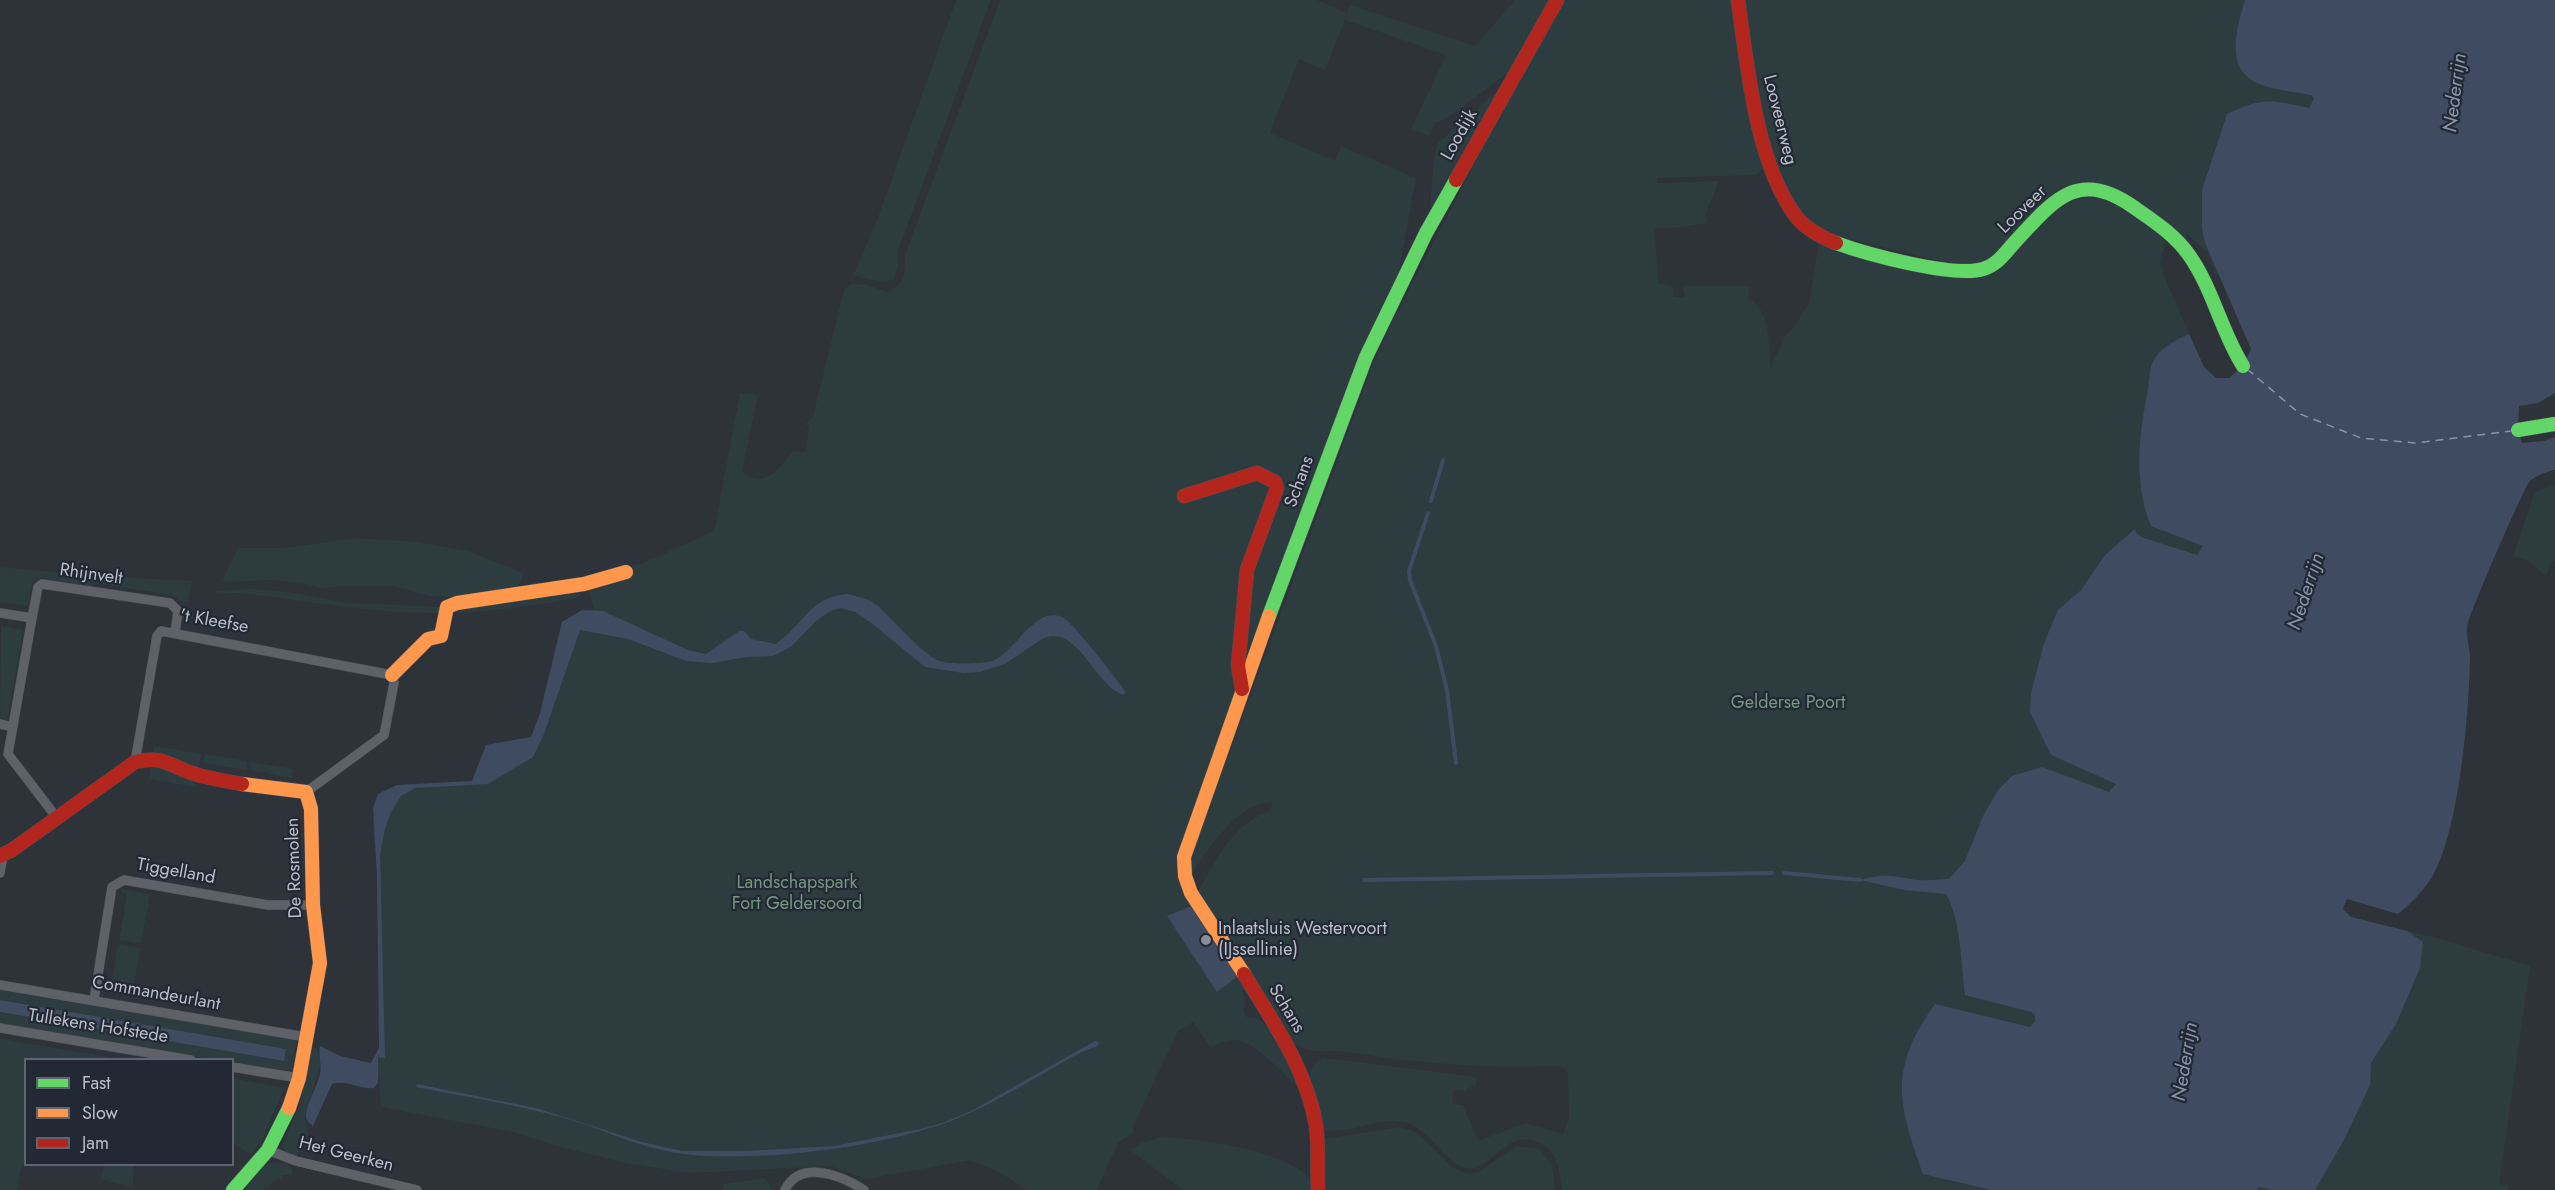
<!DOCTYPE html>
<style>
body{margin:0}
#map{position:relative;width:2555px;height:1190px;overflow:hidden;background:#2e3239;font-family:Jost,sans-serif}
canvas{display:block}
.legend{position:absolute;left:24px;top:1058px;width:210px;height:108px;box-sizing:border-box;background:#222934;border:2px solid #5f6570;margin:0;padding:8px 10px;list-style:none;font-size:18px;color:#babfc9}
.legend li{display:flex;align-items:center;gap:12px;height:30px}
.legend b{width:30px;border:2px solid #5f6570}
</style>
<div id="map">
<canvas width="2555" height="1190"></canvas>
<ul class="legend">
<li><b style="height:8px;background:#63d668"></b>Fast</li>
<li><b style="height:8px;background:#ff974d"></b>Slow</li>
<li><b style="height:8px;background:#b3261e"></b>Jam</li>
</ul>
</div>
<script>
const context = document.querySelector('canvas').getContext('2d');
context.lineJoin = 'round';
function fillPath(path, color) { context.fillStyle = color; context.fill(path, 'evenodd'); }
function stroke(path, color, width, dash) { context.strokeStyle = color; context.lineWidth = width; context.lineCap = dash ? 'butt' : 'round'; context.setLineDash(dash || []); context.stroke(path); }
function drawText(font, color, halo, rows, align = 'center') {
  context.font = font + ' Jost,sans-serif'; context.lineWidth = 4.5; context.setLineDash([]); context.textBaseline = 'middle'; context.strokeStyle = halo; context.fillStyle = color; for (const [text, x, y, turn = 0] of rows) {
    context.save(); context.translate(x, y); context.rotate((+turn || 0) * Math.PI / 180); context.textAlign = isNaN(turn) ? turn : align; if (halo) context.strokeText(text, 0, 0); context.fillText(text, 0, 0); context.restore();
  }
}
fillPath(new Path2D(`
 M 956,0 L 991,0 L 898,251 L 898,265 L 894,279 L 884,282 L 853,276 L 876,223 Z
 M 1000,0 L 1317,0 L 1347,13 L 1350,5 L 1475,46 L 1515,0 L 1555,0 L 1512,70 L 1446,119 L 1435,123 L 1429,136 L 1411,129 L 1446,55 L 1345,20 L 1325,70 L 1299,59 L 1270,133 L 1335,161 L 1341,146 L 1416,178 L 1398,277 L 1180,861 L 1246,988 L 1242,991 L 1246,1003 L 1244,1009 L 1246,1016 C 1250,1019 1254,1017 1259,1020 C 1286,1039 1290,1059 1300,1089 C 1285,1076 1253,1038 1233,1040 C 1225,1040 1217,1044 1211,1048 L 1193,1022 L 1178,1031 L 1133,1127 L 1133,1133 L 1118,1143 L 1097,1190 L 1026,1190 L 1002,1174 L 971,1160 L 866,1179 L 830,1166 L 689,1173 L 626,1163 L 564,1148 L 513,1132 L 381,1107 L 379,1075 L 375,1074 L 374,1059 L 379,1048 L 379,1013 L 377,874 L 373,829 L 375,800 L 382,791 L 397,785 L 472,781 L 486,745 L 531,737 L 540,713 L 562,622 L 582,610 L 594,609 L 585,576 L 643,563 L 714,531 L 740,393 L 758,395 L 742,471 C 763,491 780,468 793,451 L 806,452 L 809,425 L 805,425 L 813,416 L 844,289 L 851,284 L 868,285 L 887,292 C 905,284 905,274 905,255 Z
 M 1564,0 L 1734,0 L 1766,167 L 1756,175 L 1657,178 L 1658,183 L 1719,181 L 1706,213 L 1707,223 L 1681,227 L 1654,229 L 1659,283 L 1673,286 L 1674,297 L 1685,297 L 1683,289 L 1686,286 L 1749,286 L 1748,299 C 1771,309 1768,344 1771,366 L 1785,336 L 1794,327 L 1809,303 L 1819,242 L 1966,279 L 1979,278 L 1992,272 C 2021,244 2057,196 2099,194 L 2132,213 L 2166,240 L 2160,262 L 2168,285 L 2204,367 L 2216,378 L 2203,547 L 2116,782 L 2036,1018 L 1994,1190 L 1562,1190 C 1559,1170 1558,1148 1535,1141 C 1505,1131 1492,1169 1470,1169 C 1448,1168 1431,1131 1408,1123 C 1381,1115 1352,1135 1326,1130 L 1322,1127 C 1316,1108 1296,1067 1324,1058 L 1477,1077 L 1475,1086 L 1472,1085 L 1471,1088 L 1467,1088 L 1466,1091 L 1454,1089 L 1452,1104 L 1463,1105 L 1478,1141 L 1525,1123 L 1563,1134 L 1569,1118 L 1568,1074 L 1565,1068 L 1558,1066 C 1484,1069 1414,1063 1341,1051 C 1333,1050 1325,1052 1318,1051 C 1309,1051 1299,1046 1291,1043 L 1198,891 C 1217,859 1232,824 1270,811 L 1272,802 C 1234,805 1212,846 1191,874 L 1189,868 L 1202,826 L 1373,364 L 1391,324 L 1521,75 Z
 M 1743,0 L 2325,0 L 2313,99 L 2252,351 L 2222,279 L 2214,272 L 2207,252 L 2186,234 L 2187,244 L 2090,183 L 1983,264 L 1968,268 L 1822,232 C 1763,191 1753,67 1743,0 Z
 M 1504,85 L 1429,221 L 1434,156 L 1438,143 Z
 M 2555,485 L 2555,561 L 2552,560 L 2546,576 L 2530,562 L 2513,556 L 2535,492 Z
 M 357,538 L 418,542 L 468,551 L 523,573 L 522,580 L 516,589 L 456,598 L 430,596 L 394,586 L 343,586 L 321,588 L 302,583 L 270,580 L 226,582 L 222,580 L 238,548 L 284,548 Z
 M 0,567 L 96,576 L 192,581 L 188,603 L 179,601 L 178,596 L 93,583 L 91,587 L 36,577 L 32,583 L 28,606 L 0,602 Z
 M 253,589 L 295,593 L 346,603 L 441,607 L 504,604 L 576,590 L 581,593 L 577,598 C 531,606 487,613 440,613 C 373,614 306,600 239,593 L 215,594 L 217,591 Z
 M 1,626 L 23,630 L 7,721 L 0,719 Z
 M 154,746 L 201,754 L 198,772 L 153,756 Z
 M 205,754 L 247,761 L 246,770 L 203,763 Z
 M 251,762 L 294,769 L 292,778 L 250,770 Z
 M 151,766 L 171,769 L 196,783 L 195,787 L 149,779 Z
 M 122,889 L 150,894 L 141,944 L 119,940 L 127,894 L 122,893 Z
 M 2341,914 L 2437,938 L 2530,966 L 2499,1184 L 2509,1186 L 2508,1190 L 2256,1190 Z
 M 118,944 L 140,948 L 132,996 L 110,992 Z
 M 0,990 L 294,1040 L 296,1044 L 292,1071 L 233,1063 L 232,1060 L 211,1059 L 0,1024 L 0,1012 L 284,1061 L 286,1050 L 0,1000 Z
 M 0,1039 L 109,1057 L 108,1060 L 26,1060 L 25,1164 L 22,1164 L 17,1190 L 0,1190 Z
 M 312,1048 L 317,1048 L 321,1064 L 305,1116 L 309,1136 L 297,1157 L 286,1152 L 282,1146 L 299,1106 Z
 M 232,1078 L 284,1088 L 263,1138 L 251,1155 L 233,1143 Z
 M 1400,1127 L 1416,1132 L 1452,1167 L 1468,1174 L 1478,1172 L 1517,1146 L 1539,1149 L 1552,1165 L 1555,1190 L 1323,1190 L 1323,1139 Z
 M 1161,1137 C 1192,1138 1309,1151 1314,1190 L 1183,1190 L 1130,1150 L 1141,1143 Z
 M 274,1162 L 291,1166 L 293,1175 L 282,1175 L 284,1180 L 278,1178 L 264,1190 L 244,1190 C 253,1180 261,1164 274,1162 Z
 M 104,1164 L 134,1165 L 133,1187 L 101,1180 Z
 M 765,1178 L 773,1190 L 723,1190 L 724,1184 Z`), '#2c3c3f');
fillPath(new Path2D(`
 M 2245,0 L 2555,0 L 2555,393 L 2538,403 L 2519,406 L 2518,430 L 2522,443 L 2544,441 L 2555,437 L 2555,470 C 2546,472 2537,475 2530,481 C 2524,487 2468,616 2467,627 C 2466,637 2470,648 2470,659 C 2469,713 2459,832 2432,877 C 2423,891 2411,904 2398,914 L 2347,899 L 2343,909 L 2351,917 L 2407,931 L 2423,942 L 2420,968 L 2396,1024 L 2371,1063 L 2370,1085 L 2344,1140 L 2315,1190 L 2272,1190 L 2258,1187 L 2257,1190 L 1991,1190 L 1923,1174 C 1898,1103 1888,1070 1935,1004 L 2030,1027 L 2035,1021 L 2035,1015 L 2031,1012 L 1965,995 C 1961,965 1961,920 1946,894 L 1904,890 L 1860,880 C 1883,874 1888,875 1911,879 C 1923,882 1937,879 1949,879 L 1965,861 L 1983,816 L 1998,790 L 2012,776 L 2042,767 L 2109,792 L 2116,784 L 2051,755 L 2030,712 L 2031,693 L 2044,643 L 2058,610 L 2081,590 L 2105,555 L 2135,529 L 2137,534 L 2144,538 L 2197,555 L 2203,546 L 2151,526 C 2133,482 2139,435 2148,389 C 2150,378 2149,367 2155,358 C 2163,346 2176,340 2189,334 L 2204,367 L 2216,378 L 2229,378 L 2243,366 L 2251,349 L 2205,243 L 2202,228 L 2202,190 L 2227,114 C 2263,97 2272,100 2309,108 L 2314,98 L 2311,95 C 2295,92 2268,89 2255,82 C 2224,66 2238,25 2245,0 Z
 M 848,594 L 869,600 L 877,605 C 891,618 922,653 937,660 C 947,665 982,664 993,661 C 1012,651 1023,629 1042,618 C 1049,615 1057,614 1064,618 C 1072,622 1121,684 1126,692 L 1123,695 C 1094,685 1077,622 1042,639 L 1005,664 L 980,672 L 963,673 L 925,667 L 870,622 L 855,612 L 841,608 L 830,611 L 816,621 L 792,646 L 773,656 L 746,657 L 712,663 L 686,661 L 628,639 L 580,630 L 544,734 L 533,757 L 488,784 L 415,788 L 401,796 L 391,812 L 385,829 L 380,855 L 385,1058 L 378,1057 L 378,1083 L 374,1088 C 360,1090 346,1079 332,1084 L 313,1126 C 309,1123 305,1120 306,1114 C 308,1101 317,1087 320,1074 C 322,1064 318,1054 320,1046 L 340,1056 L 371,1063 L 379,1048 L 377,874 L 373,808 L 378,794 L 397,785 L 472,781 L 486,745 L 531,737 L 540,713 L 562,622 L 582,610 L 603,611 L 688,650 L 706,654 L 739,631 L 744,631 L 751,639 L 775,644 C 803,627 809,596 848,594 Z
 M 1192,906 L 1238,976 L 1217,992 L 1167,916 Z
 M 0,1000 L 286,1049 L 284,1061 L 0,1012 Z
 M 1095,1041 L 1099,1042 L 1098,1046 L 1084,1051 C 1040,1074 997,1103 951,1121 C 879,1148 752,1164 676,1153 C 639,1147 604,1130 568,1119 C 518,1105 467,1097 416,1087 L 417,1084 L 536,1108 L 642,1142 L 682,1151 L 746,1151 L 834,1146 L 925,1128 L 945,1122 L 971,1111 Z`), '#3f4b61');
stroke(new Path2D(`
 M 1431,501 L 1443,460
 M 1428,513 L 1409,571 L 1410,580 L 1436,646 L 1447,690 L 1456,763
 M 1784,873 L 1860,880
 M 1364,880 L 1772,873`), '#3f4b61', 4);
stroke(new Path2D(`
 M 2247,369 L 2300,414 L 2361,438 L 2415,443 L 2512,431`), '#8694ac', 1.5, [8, 6]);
const street = new Path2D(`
 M 0,613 L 32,618 L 38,587 L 42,584 L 170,603 L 178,611 L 175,633
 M 32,618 L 8,754 L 57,818
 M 0,724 L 13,727
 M 135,762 L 157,636 L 161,631 L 392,675 L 394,683 L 384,735 L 306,792
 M 0,873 L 3,855
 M 0,985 L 306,1037
 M 94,1000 L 112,887 L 124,880 L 268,905 L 313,905
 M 0,1028 L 191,1060
 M 232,1067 L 299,1078
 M 268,1150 L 296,1161 L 417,1190
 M 785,1190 C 800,1159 841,1175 864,1190`);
const fast = new Path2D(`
 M 1836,243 C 1866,254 1954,278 1983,269 C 1997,265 2005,253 2014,243 C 2054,200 2078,167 2135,208 C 2155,222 2175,235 2189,255 C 2213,289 2221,331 2243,366
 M 2518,430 L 2555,424
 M 1269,616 L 1366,357 L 1426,233 L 1456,180
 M 233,1190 L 268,1150 L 289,1108`);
const slow = new Path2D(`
 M 392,675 L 428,639 L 441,636 L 447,607 L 457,603 L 584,584 L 626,572
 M 242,784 L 306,792 L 311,809 L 313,905 L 320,963 L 299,1078 L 289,1108
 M 1244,974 L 1191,893 L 1185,876 L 1184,857 L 1269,616`);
const jam = new Path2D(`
 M 1738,0 C 1747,65 1756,162 1795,215 C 1805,229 1821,237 1836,243
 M 1456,180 L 1557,0
 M 1184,496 L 1257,473 L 1275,482 L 1277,488 L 1247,570 L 1238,666 L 1242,689
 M 0,856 L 12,850 L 135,762 C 166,755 168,766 195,774 C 210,779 227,781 242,784
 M 1244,974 C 1273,1022 1306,1068 1316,1125 C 1319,1145 1317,1169 1318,1190`);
stroke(street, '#4a4d52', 10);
stroke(fast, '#4c4f56', 15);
stroke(slow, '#4c4f56', 15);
stroke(jam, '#4c4f56', 15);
stroke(street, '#5e6168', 9);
stroke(fast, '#63d668', 14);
stroke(slow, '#ff974d', 14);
stroke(jam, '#b3261e', 14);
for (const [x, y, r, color] of [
 [1206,940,6,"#898e97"]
]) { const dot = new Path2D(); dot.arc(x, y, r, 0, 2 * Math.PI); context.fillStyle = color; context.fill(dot); stroke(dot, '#222934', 2); }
drawText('18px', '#babfc9', '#222934', [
 ["Looveerweg",1779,120,76],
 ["Loodijk",1460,135,-61],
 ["Looveer",2023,210,-44],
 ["Schans",1300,482,-70],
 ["Rhijnvelt",91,575,8],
 ["'t Kleefse",214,622,10],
 ["De Rosmolen",295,868,-92],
 ["Tiggelland",176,872,10],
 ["Commandeurlant",156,994,10],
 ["Schans",1286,1009,59],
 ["Tullekens Hofstede",98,1027,9],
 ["Het Geerken",346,1155,14]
]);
drawText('18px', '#74977e', '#222934', [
 ["Gelderse Poort",1788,704],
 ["Landschapspark",797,884],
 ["Fort Geldersoord",797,905]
]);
drawText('18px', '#babfc9', '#222934', [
 ["Inlaatsluis Westervoort",1218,930],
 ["(IJssellinie)",1218,951]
], 'left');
drawText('italic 20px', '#8694ac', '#222934', [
 ["Nederrijn",2456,93,-83],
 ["Nederrijn",2307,592,-72],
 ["Nederrijn",2186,1062,-81]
]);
</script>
